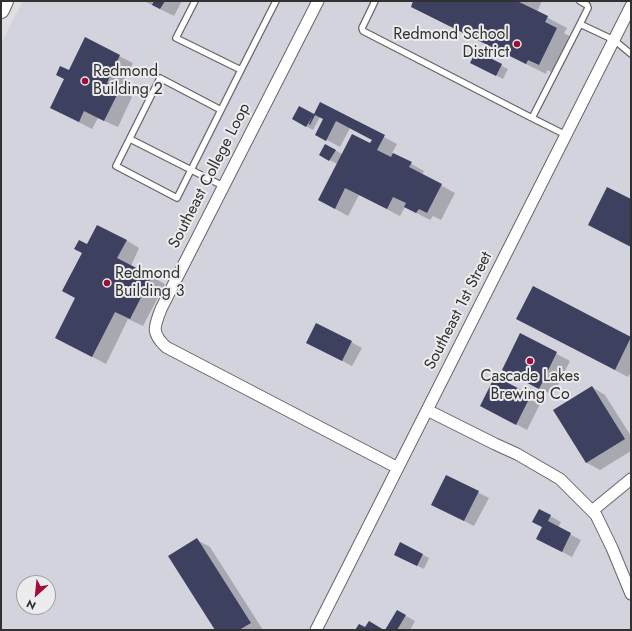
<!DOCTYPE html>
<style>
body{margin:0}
#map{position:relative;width:632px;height:631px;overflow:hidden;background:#dfdfe1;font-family:Jost,sans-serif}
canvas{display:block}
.frame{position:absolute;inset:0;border:2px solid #313131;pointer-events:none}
.north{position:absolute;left:16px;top:575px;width:40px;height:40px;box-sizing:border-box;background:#ececee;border:1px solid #a1a1a2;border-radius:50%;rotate:207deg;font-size:11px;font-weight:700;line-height:16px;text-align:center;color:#313131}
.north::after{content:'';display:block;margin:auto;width:14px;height:18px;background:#a50a39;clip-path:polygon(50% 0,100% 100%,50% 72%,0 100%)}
</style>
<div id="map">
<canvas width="632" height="631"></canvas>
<div class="frame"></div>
<div class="north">N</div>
</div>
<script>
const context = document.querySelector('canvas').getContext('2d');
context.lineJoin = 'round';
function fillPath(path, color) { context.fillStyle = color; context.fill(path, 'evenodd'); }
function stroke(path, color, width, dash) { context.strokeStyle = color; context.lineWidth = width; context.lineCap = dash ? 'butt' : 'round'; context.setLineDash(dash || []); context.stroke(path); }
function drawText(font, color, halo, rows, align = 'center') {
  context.font = font + ' Jost,sans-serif'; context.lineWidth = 4; context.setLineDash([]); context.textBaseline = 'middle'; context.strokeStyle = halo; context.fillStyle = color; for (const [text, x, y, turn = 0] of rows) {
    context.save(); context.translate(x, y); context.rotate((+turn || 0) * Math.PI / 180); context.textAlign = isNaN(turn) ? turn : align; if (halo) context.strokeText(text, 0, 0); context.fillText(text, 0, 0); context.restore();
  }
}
fillPath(new Path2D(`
 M 23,1 L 631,1 L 631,630 L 1,630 L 1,43 ZM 24,583 L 48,583 L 48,607 L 24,607 Z`), '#d2d3dc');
fillPath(new Path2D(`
 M 144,1 L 182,1 L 174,16 Z
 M 414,1 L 542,1 L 537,12 L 567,28 L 564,33 L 576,40 L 558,75 L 547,70 L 546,74 L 431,17 L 412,6 Z
 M 85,39 L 133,63 L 120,90 L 132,97 L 118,127 L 98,118 L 92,129 L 51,108 Z
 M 476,52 L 508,69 L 503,79 L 478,66 Z
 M 320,103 L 397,144 L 392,153 L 424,171 L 422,175 L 455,193 L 441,220 L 433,216 L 430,220 L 405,207 L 400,216 L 359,195 L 348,216 L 332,207 L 337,164 L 320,155 L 326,145 L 342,154 L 370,144 L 373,140 L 350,128 L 340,147 L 316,134 L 324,119 L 320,117 L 313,130 L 293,119 L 314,115 Z
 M 126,240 L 139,248 L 131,266 L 165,284 L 143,326 L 128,319 L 106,364 L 70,345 L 76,298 L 88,246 Z
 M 534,288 L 631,338 L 631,372 L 628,377 L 531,326 Z
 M 317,324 L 362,348 L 352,366 L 317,348 Z
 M 521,335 L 570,361 L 553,395 L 516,377 Z
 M 495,378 L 541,402 L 527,430 L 491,411 Z
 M 592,387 L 605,395 L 631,436 L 631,451 L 600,470 L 587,463 L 555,411 Z
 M 446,476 L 489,498 L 474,526 L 441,509 Z
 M 539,510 L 561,522 L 558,528 L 581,540 L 572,557 L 547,544 Z
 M 197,540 L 210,547 L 263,630 L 216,630 Z
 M 400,543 L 429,558 L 424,569 L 401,558 Z
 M 397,611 L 415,621 L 410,630 L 386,630 Z`), '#0003');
fillPath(new Path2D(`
 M 154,1 L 165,1 L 160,9 L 152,5 Z
 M 413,1 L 517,1 L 548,16 L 545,22 L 557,28 L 539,65 L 528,60 L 526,64 L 411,7 Z
 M 85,37 L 120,55 L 107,83 L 120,89 L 104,121 L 84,111 L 79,122 L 50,108 L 64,79 L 56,75 L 60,66 L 69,70 Z
 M 476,51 L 502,64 L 496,76 L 470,63 Z
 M 320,102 L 385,135 L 377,150 L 391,157 L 393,153 L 412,162 L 409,167 L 442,184 L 427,213 L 419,209 L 416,213 L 404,207 L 406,203 L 393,197 L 387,209 L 345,188 L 335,209 L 318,200 L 352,134 L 370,143 L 372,140 L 336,121 L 326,141 L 315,135 L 323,119 L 315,115 L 310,125 L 309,124 L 312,117 L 306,127 L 292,119 L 299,106 L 314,114 Z
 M 325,144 L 336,150 L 329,161 L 319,155 Z
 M 607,187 L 631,199 L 631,247 L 588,225 Z
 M 97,225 L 127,240 L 117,258 L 152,276 L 130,319 L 115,312 L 92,357 L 55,338 L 75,298 L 62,291 L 82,253 L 74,249 L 79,240 L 87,244 Z
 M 533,286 L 631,337 L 615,370 L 516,319 Z
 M 316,323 L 352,341 L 342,361 L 306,343 Z
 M 520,333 L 557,352 L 539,389 L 502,370 Z
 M 495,376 L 531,395 L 516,425 L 480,406 Z
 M 592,386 L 625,439 L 586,463 L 553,410 Z
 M 446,475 L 479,491 L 464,521 L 431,505 Z
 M 539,509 L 551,515 L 548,521 L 571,533 L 562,552 L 536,539 L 542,527 L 532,522 Z
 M 197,538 L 251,623 L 239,630 L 215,630 L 168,556 Z
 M 400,542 L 423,554 L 417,566 L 394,555 Z
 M 397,610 L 406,615 L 397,630 L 385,630 Z
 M 369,621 L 384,630 L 355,630 L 359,624 L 365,627 Z`), '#3d405f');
const lane = new Path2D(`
 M 195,1 L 176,38 L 241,70 L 177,198 L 116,166 L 160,78 L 221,110
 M 375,1 L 362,28 L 363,31 L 532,118
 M 580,1 L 587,5 L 588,8 L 580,24 L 614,40 L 631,54
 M 241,70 L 276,1
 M 566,135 L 532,118 L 580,24
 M 130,139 L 223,186`);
const street = new Path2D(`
 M 318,1 L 161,309 C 154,327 151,333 166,347 L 398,468
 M 427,410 L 495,444 L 517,454 L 560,479 L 596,515 L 612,548 L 631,594
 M 592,511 L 631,479
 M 316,630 L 631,6`);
const secondary = new Path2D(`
 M 1,10 L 5,1`);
stroke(lane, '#666668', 8);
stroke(street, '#666668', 13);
stroke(secondary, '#666668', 18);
stroke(lane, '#fff', 5.5);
stroke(street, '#fff', 11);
stroke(secondary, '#fff', 16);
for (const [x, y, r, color] of [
 [517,44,4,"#a50a39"],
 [85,81,4,"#a50a39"],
 [107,283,4,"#a50a39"],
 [530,361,4,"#a50a39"]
]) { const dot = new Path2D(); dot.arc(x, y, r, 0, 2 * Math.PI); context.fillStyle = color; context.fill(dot); stroke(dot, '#ececee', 1.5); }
drawText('16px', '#313131', '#ececee', [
 ["Redmond School",509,35,"right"],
 ["District",509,53,"right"],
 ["Redmond",93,72],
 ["Building 2",93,90],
 ["Redmond",115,274],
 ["Building 3",115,292],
 ["Cascade Lakes",530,377,"center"],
 ["Brewing Co",530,395,"center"]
], 'left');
drawText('16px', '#313131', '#ececee', [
 ["Southeast College Loop",210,176,-63],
 ["Southeast 1st Street",459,311,-63]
]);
</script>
